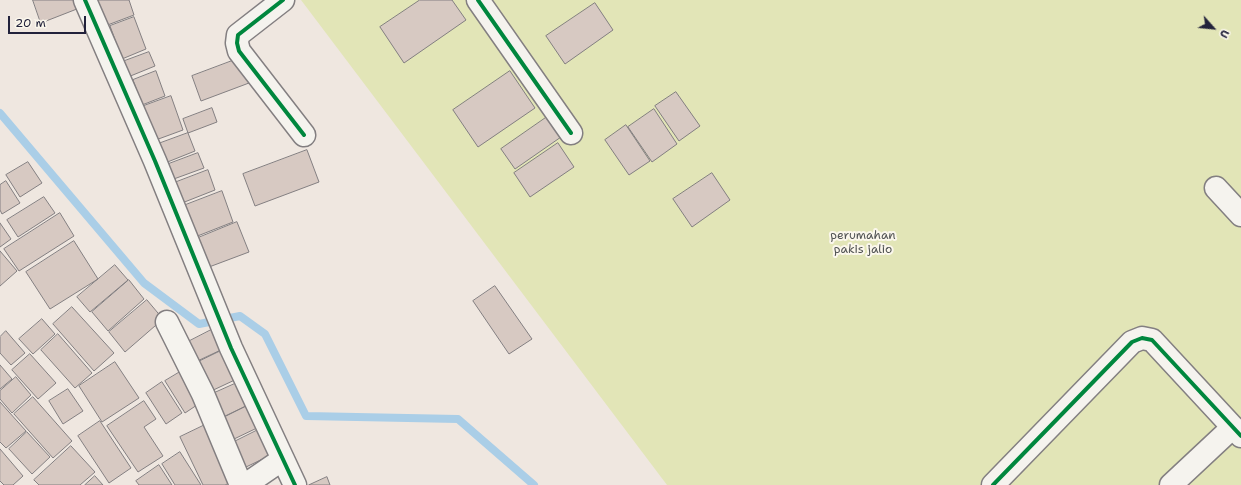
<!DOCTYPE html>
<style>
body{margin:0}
#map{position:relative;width:1241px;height:485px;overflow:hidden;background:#efe7e0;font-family:"Shantell Sans",sans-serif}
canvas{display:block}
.north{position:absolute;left:1193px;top:8px;width:40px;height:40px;-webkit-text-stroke:3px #fbf7ec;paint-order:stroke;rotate:117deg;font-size:11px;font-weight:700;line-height:16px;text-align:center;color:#22223b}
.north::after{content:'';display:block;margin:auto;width:14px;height:18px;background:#22223b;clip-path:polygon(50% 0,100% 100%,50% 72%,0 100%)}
.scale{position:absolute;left:8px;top:16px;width:78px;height:18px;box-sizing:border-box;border:2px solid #22223b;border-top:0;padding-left:5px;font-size:12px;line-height:14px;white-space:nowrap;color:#22223b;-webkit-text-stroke:3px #fbf7ec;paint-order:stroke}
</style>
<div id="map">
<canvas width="1241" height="485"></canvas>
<div class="north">U</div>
<div class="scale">20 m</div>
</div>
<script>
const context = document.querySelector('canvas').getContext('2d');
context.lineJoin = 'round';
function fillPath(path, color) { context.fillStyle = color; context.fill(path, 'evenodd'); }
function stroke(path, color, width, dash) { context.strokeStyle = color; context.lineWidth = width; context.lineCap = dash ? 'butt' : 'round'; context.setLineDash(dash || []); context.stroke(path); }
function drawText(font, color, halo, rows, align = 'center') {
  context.font = font + ' "Shantell Sans",sans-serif'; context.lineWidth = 4; context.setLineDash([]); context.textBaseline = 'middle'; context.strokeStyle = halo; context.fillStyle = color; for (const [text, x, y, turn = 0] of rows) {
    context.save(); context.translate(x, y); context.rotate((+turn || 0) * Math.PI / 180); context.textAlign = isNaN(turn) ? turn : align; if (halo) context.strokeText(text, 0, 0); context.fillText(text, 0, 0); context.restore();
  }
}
fillPath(new Path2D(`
 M 301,0 L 1241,0 L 1241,485 L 667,485 Z`), '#e2e5b7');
stroke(new Path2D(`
 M 0,113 L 144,283 L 199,324 L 240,316 L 265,334 L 306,416 L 458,419 L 534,485`), '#aacee7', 8);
const building = new Path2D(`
 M 33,0 L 80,0 L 82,7 L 41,23 Z
 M 96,0 L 129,0 L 134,15 L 105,26 Z
 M 420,0 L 452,0 L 466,20 L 404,63 L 380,27 Z
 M 595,3 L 613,30 L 565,64 L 546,36 Z
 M 134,17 L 146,49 L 122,59 L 110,26 Z
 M 149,52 L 155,66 L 128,77 L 122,62 Z
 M 240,58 L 249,83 L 201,101 L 192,76 Z
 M 156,71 L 165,96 L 142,105 L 133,80 Z
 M 510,71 L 535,108 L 478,147 L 453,110 Z
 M 676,92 L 700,126 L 679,141 L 655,106 Z
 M 171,96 L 183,130 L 153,141 L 141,107 Z
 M 212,108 L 217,122 L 188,133 L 183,119 Z
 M 654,109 L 677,144 L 652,162 L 628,127 Z
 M 547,117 L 561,137 L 515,169 L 501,149 Z
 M 626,125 L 650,161 L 629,175 L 605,140 Z
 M 188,133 L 195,151 L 165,163 L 158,144 Z
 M 558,143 L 574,167 L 530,197 L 514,173 Z
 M 307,150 L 319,182 L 255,206 L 243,174 Z
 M 198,153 L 204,168 L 171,180 L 166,165 Z
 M 28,162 L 42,183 L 20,197 L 6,175 Z
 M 208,170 L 215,190 L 182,203 L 174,183 Z
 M 712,173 L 730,200 L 692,227 L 673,199 Z
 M 6,181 L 20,203 L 2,214 L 0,210 L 0,185 Z
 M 222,191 L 233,222 L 195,237 L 183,206 Z
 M 44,197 L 55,213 L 18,237 L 7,220 Z
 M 60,213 L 74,236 L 19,271 L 4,249 Z
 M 237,222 L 249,252 L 209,267 L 198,238 Z
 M 0,223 L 11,239 L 0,247 Z
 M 74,241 L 98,279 L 50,309 L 26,272 Z
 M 0,251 L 17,271 L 0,286 Z
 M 115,265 L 128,280 L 90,312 L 77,297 Z
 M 129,280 L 144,299 L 108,331 L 92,312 Z
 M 495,286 L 532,339 L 509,354 L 473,301 Z
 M 147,300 L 163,319 L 125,352 L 109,332 Z
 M 72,307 L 114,353 L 94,371 L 53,324 Z
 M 42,319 L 55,334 L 33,354 L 19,339 Z
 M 215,328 L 225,348 L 189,365 L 180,346 Z
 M 6,331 L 25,353 L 11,365 L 0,353 L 0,337 Z
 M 58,334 L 92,373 L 75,388 L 41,350 Z
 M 225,349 L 239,378 L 207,393 L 194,364 Z
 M 30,354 L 56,383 L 38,399 L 12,370 Z
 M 115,362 L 139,398 L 102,422 L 79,386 Z
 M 0,365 L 12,379 L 0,389 Z
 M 180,372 L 200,403 L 185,413 L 165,381 Z
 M 16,377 L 31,395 L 12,413 L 0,399 L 0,391 Z
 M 162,382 L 182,413 L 166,424 L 146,393 Z
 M 239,382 L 250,404 L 221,418 L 210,395 Z
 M 68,389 L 83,411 L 63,424 L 49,401 Z
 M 33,397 L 72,441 L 53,458 L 14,414 Z
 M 144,401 L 156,419 L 144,427 L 163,456 L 138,472 L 107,426 Z
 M 0,402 L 26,431 L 6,448 L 0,442 Z
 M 249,405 L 259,427 L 232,440 L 223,418 Z
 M 100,421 L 131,468 L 109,483 L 78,436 Z
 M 207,424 L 234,481 L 225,485 L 203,485 L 180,437 Z
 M 262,428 L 275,453 L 244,468 L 232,443 Z
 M 27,432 L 50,457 L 32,474 L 9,449 Z
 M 71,446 L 95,472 L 80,485 L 39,485 L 34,480 Z
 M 0,449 L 23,476 L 13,485 L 4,485 L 0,481 Z
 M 180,452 L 201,485 L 175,485 L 162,464 Z
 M 159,465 L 172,485 L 139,485 L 136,481 Z
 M 95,476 L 103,485 L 85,485 Z
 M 327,477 L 330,485 L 309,485 Z`);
fillPath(building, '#d7c9c2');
stroke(building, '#837f81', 1);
const minor = new Path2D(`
 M 85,0 L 155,161 L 231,348 L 295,485
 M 283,0 L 238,35 L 237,43 L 239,51 L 304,135
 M 478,0 L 571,133
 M 1216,188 L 1241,215
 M 167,322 L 203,394 L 241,485
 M 245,485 L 283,459
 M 993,485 L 1132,342 L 1142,338 L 1152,340 L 1241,436
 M 1171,485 L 1233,427`);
stroke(minor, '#837f81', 25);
stroke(minor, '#f5f3ee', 22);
stroke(new Path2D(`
 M 85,0 L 155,161 L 231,348 L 295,485
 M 283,0 L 238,35 L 237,43 L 239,51 L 304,135
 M 478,0 L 571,133
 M 993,485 L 1132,342 L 1142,338 L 1152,340 L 1241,436`), '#00873e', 4);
drawText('12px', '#505252', '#fbf7ec', [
 ["perumahan",863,236],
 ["pakis jalio",863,250]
]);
</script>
